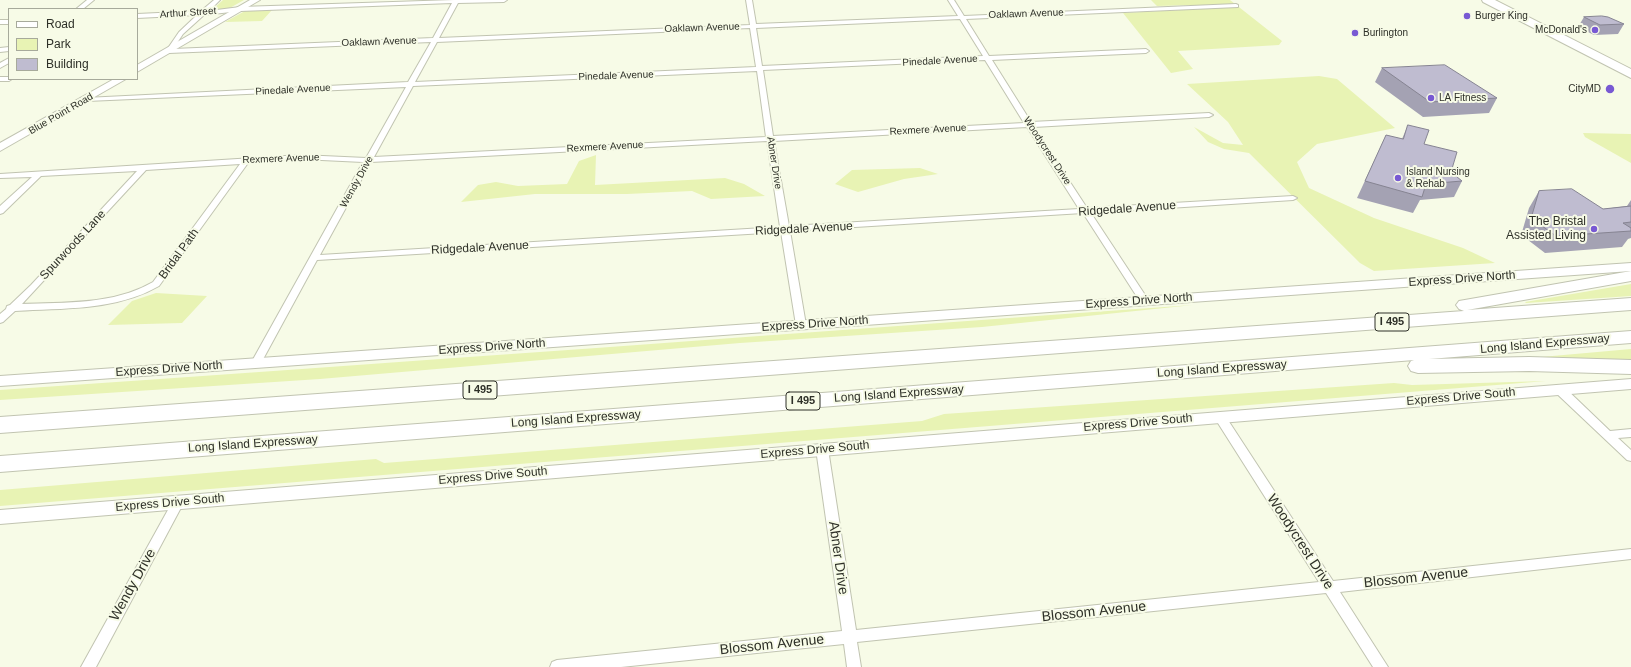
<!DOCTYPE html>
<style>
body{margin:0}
#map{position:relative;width:1631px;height:667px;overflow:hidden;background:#f7fbe7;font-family:Helvetica,sans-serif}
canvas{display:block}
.legend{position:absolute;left:8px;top:8px;width:130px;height:72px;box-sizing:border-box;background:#f7fbe7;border:1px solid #a7aa9b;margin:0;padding:5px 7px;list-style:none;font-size:12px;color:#2e3028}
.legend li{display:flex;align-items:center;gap:8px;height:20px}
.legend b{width:20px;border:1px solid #a7aa9b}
</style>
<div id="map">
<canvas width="1631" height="667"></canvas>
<ul class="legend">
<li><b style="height:5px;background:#fff"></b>Road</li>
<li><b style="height:11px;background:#e8f3b4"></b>Park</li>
<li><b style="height:11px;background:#bfbcd0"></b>Building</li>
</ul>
</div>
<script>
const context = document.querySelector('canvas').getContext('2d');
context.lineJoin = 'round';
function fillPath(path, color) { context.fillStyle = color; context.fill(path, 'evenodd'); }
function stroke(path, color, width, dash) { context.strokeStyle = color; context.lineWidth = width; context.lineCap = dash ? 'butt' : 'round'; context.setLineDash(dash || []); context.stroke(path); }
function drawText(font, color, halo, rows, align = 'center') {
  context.font = font + ' Helvetica,sans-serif'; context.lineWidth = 4; context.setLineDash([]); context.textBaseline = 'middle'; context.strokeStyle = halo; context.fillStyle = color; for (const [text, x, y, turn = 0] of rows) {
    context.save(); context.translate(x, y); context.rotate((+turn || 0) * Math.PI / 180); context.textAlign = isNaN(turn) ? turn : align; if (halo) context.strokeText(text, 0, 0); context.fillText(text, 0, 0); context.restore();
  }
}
fillPath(new Path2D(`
 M 223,0 L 244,0 L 228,9 L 212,10 Z
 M 1151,0 L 1230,0 L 1282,41 L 1279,45 L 1178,51 L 1193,69 L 1171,73 L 1123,13 L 1199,9 L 1193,5 L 1157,6 Z
 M 272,10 L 262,21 L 225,22 L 245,11 Z
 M 1319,76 L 1337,79 L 1395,128 L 1317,144 L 1297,162 L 1309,188 L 1374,218 L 1463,248 L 1495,263 L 1374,271 L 1360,263 L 1249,153 L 1224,149 L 1208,142 L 1194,127 L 1223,143 L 1243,145 L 1228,122 L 1187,84 Z
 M 1583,133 L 1631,134 L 1631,163 L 1585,137 Z
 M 596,155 L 595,185 L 725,178 L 744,184 L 765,196 L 711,199 L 692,191 L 627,194 L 535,194 L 461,202 L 478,185 L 496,182 L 518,186 L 567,184 L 579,161 Z
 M 920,168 L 938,174 L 904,179 L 858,192 L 835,184 L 852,170 Z
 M 1631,284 L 1631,296 L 1526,303 L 1525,302 Z
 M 156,293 L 207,296 L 182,323 L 108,325 L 132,301 Z
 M 1193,305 L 982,327 L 740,343 L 320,379 L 0,400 L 0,390 C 398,363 795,333 1193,305 Z
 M 1631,349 L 1631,365 L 1530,358 Z
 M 1546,381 L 0,506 L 0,490 L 376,459 L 384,463 L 922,421 L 944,414 L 1394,383 L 1412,385 Z`), '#e8f3b4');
const street = new Path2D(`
 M 87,0 L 94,0 L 83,9 L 76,9 Z
 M 214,0 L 220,0 L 209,11 L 240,7 L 454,0 L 507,0 L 504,2 L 458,3 L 439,38 L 750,25 L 746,0 L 752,0 L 756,24 L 958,16 L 948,0 L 954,0 L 964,16 L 1236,4 L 1238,5 L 1238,7 L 966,19 L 989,56 L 1146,49 L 1149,51 L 1146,53 L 992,60 L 1031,122 L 1209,113 L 1213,115 L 1209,117 L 1034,127 L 1087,208 L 1293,196 L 1297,198 L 1293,200 L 1091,213 L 1149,301 L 1144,304 L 1141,303 L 1083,213 L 790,231 L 806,325 L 801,328 L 796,325 L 781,232 L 317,260 L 261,363 L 256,366 L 251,363 L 363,162 L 301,159 L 248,163 L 159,286 C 116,311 63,308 15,311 L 3,322 L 0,323 L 0,314 L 6,309 L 7,306 L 10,305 L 31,285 L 137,171 L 41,176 L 3,213 L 0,214 L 0,206 L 32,177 L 0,178 L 0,174 L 301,155 L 366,158 L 406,87 L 87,101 L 84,99 L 85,98 L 408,82 L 431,42 L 169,53 L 166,51 L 179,32 L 197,15 L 137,18 L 137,14 L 201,11 ZM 452,3 L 433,38 L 173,49 L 183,34 L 204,15 L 240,11 ZM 960,19 L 983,56 L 762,66 L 756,28 ZM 750,28 L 756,67 L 415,82 L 437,42 ZM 985,60 L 1024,123 L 773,136 L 763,70 ZM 757,71 L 766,137 L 374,157 L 413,86 ZM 1027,127 L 1079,209 L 789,226 L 774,141 ZM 767,141 L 780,227 L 320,255 L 371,162 ZM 240,164 L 153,282 C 113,305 66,302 22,304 L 146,170 Z
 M 0,20 L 9,20 L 9,24 L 0,24 Z
 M 9,47 L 9,51 L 0,52 L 0,48 Z
 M 9,58 L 9,63 L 0,68 L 0,63 Z
 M 0,77 L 9,77 L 9,79 L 12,79 L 9,81 L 0,81 Z
 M 1559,385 L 1563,386 L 1610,431 L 1631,429 L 1631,437 L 1618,438 L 1631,450 L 1631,461 L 1627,460 L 1555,392 L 1554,389 L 1555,386 Z
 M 1220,413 L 1224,414 L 1333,581 L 1631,549 L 1631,559 L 1340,592 L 1388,667 L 1373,667 L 1326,593 L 857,642 L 861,667 L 847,667 L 844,644 L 621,667 L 550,667 L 552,662 L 557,660 L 842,631 L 816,449 L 818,446 L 822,445 L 826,446 L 828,449 L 856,630 L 1319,582 L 1216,420 L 1214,417 L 1216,414 Z
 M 178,497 L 182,499 L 184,502 L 96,667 L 81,667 L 174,499 Z`);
const secondary = new Path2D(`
 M 250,0 L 260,0 L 137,72 L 137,65 Z
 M 114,79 L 126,79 L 0,151 L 0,143 Z
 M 1631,263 L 1631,271 L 0,386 L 0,376 Z
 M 1631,379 L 1631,389 L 0,524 L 0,510 Z`);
const highway = new Path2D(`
 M 1482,0 L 1495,0 L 1631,69 L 1631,78 L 1483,2 Z
 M 1631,271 L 1631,281 L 1467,310 L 1631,298 L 1631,310 L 0,433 L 0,417 L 1464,311 L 1459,309 L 1456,305 L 1459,301 Z
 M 1631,331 L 1631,343 L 1429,359 L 1529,357 L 1631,360 L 1631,374 L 1529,371 L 1418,373 L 1411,371 L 1408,366 L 1411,361 L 1414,360 L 0,472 L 0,456 Z`);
stroke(street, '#c1c4b1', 2);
stroke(secondary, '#c1c4b1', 2);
stroke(highway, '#c1c4b1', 2);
fillPath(street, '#fff');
fillPath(secondary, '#fff');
fillPath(highway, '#fff');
fillPath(new Path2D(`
 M 1584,17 L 1624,24 L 1618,34 L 1594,35 L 1578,27 Z
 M 1382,68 L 1497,98 L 1489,113 L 1423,117 L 1375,82 Z
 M 1408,125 L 1424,144 L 1451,172 L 1462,181 L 1454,197 L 1420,200 L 1413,213 L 1357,198 L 1386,135 L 1402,139 Z
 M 1539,191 L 1603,209 L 1627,206 L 1631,200 L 1631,238 L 1628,239 L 1622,247 L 1545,253 L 1528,240 L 1529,237 L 1522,232 L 1529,208 Z`), '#a4a2b3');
const building = new Path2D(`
 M 1602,16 L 1608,17 L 1624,24 L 1600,25 L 1584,17 Z
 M 1445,65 L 1497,98 L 1430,102 L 1382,68 Z
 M 1408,125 L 1429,130 L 1424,144 L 1457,152 L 1451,172 L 1462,181 L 1426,184 L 1422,197 L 1365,181 L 1386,135 L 1403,139 Z
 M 1572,189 L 1603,209 L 1631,206 L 1631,222 L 1623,223 L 1631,228 L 1631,231 L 1556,236 L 1538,223 L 1542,223 L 1532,215 L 1539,191 Z`);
fillPath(building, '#bfbcd0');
stroke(building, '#868492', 1);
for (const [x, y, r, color] of [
 [1467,16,4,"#7859d3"],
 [1595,30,4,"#7859d3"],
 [1355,33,4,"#7859d3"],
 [1610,89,5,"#7859d3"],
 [1431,98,4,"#7859d3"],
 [1398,178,4,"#7859d3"],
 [1594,229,4,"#7859d3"]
]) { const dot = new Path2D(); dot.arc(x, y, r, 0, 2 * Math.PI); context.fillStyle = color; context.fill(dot); stroke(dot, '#f7fbe7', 1.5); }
drawText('10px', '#2e3028', '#f7fbe7', [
 ["Arthur Street",188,13,-4],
 ["Oaklawn Avenue",1026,14,-2],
 ["Oaklawn Avenue",702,28,-2],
 ["Oaklawn Avenue",379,42,-2],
 ["Pinedale Avenue",940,61,-3],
 ["Pinedale Avenue",616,76,-2],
 ["Pinedale Avenue",293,90,-3],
 ["Blue Point Road",61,114,-30],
 ["Rexmere Avenue",928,130,-3],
 ["Rexmere Avenue",605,147,-3],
 ["Woodycrest Drive",1047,151,57],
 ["Rexmere Avenue",281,159,-2],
 ["Abner Drive",774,163,81],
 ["Wendy Drive",357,182,-61]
]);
drawText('10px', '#2e3028', '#f7fbe7', [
 ["Burger King",1475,16],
 ["McDonald's",1587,30,"right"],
 ["Burlington",1363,33],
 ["CityMD",1601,89,"right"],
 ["LA Fitness",1439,98],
 ["Island Nursing",1406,172],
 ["& Rehab",1406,184]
], 'left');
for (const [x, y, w] of [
 [1392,322,34],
 [480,390,34],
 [803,401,34]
]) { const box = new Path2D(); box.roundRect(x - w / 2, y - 9, w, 18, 3); context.fillStyle = '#f7fbe7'; context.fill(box); stroke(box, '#2e3028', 1); }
drawText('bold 11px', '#2e3028', null, [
 ["I 495",1392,322],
 ["I 495",480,390],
 ["I 495",803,401]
]);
drawText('12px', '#2e3028', '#f7fbe7', [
 ["Ridgedale Avenue",1127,209,-4],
 ["Ridgedale Avenue",804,229,-3],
 ["Spurwoods Lane",73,245,-47],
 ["Ridgedale Avenue",480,248,-3],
 ["Bridal Path",179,254,-54],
 ["Express Drive North",1462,279,-4],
 ["Express Drive North",1139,301,-4],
 ["Express Drive North",815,324,-4],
 ["Long Island Expressway",1545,344,-5],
 ["Express Drive North",492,347,-4],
 ["Express Drive North",169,369,-4],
 ["Long Island Expressway",1222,369,-4],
 ["Long Island Expressway",899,394,-4],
 ["Express Drive South",1461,397,-5],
 ["Long Island Expressway",576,419,-4],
 ["Express Drive South",1138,423,-5],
 ["Long Island Expressway",253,444,-4],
 ["Express Drive South",815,450,-5],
 ["Express Drive South",493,476,-5],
 ["Express Drive South",170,503,-5]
]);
drawText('12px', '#2e3028', '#f7fbe7', [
 ["The Bristal",1586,222],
 ["Assisted Living",1586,236]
], 'right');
drawText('14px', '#2e3028', '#f7fbe7', [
 ["Woodycrest Drive",1300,542,57],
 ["Abner Drive",838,558,82],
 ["Blossom Avenue",1416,578,-6],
 ["Wendy Drive",133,585,-61],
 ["Blossom Avenue",1094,612,-6],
 ["Blossom Avenue",772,645,-6]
]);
</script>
